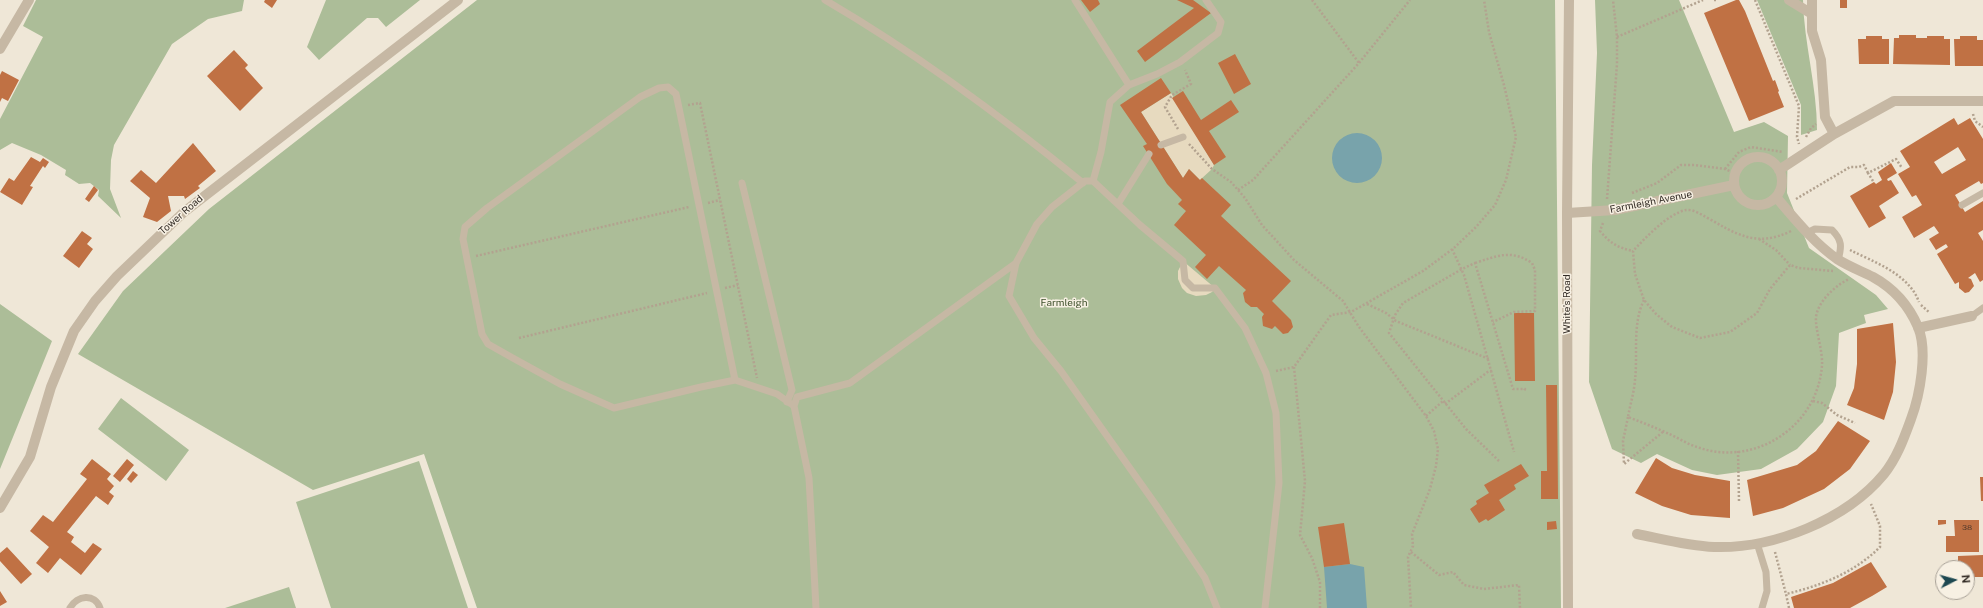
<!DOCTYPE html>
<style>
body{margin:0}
#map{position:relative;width:1983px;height:608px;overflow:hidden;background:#efe7d7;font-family:"Public Sans",sans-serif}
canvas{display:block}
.north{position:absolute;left:1935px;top:560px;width:40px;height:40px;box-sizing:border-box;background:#f7f0e3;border:1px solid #a8a197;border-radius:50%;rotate:84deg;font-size:11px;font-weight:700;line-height:16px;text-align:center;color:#322b25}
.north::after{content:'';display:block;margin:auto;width:14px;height:18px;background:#1d4851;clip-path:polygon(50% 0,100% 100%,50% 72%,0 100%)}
</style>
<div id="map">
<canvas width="1983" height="608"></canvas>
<div class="north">N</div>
</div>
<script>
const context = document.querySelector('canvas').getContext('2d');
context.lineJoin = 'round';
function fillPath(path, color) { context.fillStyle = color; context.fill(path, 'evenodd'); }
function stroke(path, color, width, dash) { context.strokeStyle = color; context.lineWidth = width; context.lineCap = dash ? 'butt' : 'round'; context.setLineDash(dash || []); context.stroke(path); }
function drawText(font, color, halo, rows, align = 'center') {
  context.font = font + ' "Public Sans",sans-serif'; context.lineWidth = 3; context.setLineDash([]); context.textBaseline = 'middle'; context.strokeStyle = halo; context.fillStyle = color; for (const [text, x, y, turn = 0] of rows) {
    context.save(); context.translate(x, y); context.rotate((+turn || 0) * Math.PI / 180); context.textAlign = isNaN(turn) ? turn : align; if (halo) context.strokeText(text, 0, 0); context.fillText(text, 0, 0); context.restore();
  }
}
fillPath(new Path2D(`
 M 36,0 L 244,0 L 242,11 L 208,19 L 172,44 L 114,145 L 111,160 L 110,189 L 121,218 L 98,196 L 99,190 L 90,183 L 79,184 L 65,175 L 66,170 L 41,155 L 12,143 L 0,150 L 0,119 L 43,37 L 23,26 Z
 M 326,0 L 420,0 L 386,27 L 378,18 L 367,18 L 319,60 L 307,47 Z
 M 477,0 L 1555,0 L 1561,608 L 477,608 L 424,454 L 313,490 L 78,354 L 123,291 L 209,209 Z
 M 1595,0 L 1679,0 L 1734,132 L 1764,122 L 1788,136 L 1787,193 L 1809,248 L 1876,295 L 1888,309 L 1864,315 L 1866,323 L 1839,333 L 1836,386 L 1823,422 L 1797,449 L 1761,469 L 1717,475 L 1692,470 L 1657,454 L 1641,463 L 1612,449 L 1589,382 L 1592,165 L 1597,53 Z
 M 1757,0 L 1803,0 C 1804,44 1817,86 1817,130 L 1801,135 L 1801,105 Z
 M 0,304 L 52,341 L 0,469 Z
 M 121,398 L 189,450 L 166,481 L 98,429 Z
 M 419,461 L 468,608 L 331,608 L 296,502 Z
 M 289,587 L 296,608 L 225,608 Z`), '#acbd98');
fillPath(new Path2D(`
 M 1171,93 L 1214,165 L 1212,169 L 1200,180 L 1189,169 L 1183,178 L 1141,112 Z
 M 1183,261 L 1215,288 L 1212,292 L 1206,295 L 1196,296 L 1187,293 L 1182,288 L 1178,279 L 1178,271 Z`), '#e7dabf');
fillPath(new Path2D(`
 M1332 158a25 25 0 1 1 50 0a25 25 0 1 1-50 0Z
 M 1350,564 L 1364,567 L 1367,608 L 1327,608 L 1324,567 Z`), '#78a3ab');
fillPath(new Path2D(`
 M 265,0 L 277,0 L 272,8 L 264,2 Z
 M 1081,0 L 1098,0 L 1100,4 L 1090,12 Z
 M 1177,0 L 1193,0 L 1211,13 L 1145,62 L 1137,51 L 1194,8 Z
 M 1736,0 L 1739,0 L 1745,11 L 1773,81 L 1775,80 L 1779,91 L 1778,92 L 1784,107 L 1749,121 L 1704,13 Z
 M 1840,0 L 1847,0 L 1847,8 L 1840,8 Z
 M 1899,35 L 1916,35 L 1916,38 L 1927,38 L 1927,36 L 1944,36 L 1944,39 L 1950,39 L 1950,65 L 1893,64 L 1894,38 L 1899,38 Z
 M 1866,36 L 1882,36 L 1882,39 L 1889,39 L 1889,64 L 1859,64 L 1858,39 L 1866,39 Z
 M 1960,36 L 1977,36 L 1977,40 L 1983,40 L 1983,66 L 1955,66 L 1954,39 L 1960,39 Z
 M 234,50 L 248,65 L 245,68 L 263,88 L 240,111 L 207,76 Z
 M 1235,54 L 1251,84 L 1234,94 L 1218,63 Z
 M 2,71 L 19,80 L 8,101 L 2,98 L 0,102 L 0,75 Z
 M 1161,78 L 1171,93 L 1141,112 L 1183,178 L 1189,169 L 1200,180 L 1202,178 L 1231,205 L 1221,216 L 1291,281 L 1272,301 L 1291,320 L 1293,327 L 1288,333 L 1283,334 L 1275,326 L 1272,329 L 1263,326 L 1262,317 L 1264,314 L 1257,307 L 1251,307 L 1245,302 L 1243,293 L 1246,290 L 1219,266 L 1207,279 L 1195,267 L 1206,255 L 1174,225 L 1186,211 L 1178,204 L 1182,200 L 1167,184 L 1143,146 L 1147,144 L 1120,105 Z
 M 1183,91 L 1201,120 L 1231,100 L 1239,112 L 1209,131 L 1226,157 L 1214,165 L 1172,98 Z
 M 1954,118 L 1958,125 L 1970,118 L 1983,139 L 1983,183 L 1981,184 L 1979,181 L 1955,195 L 1965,212 L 1983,201 L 1983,230 L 1978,233 L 1983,241 L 1983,280 L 1980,282 L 1975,273 L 1968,278 L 1971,279 L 1974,286 L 1969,292 L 1965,293 L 1959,288 L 1959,282 L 1955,284 L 1937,254 L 1948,247 L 1946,244 L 1936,250 L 1929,239 L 1939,233 L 1934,226 L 1914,238 L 1902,217 L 1922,205 L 1916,195 L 1912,197 L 1898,174 L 1910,167 L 1900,151 ZM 1958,147 L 1966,160 L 1942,174 L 1934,162 Z
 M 193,143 L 216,171 L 198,186 L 200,188 L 185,199 L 184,196 L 168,196 L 171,211 L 157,222 L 143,217 L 150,198 L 130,181 L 141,170 L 156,183 Z
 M 31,157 L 40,162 L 43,158 L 49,162 L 45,168 L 43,166 L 30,186 L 33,187 L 22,205 L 0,192 L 9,178 L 14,181 Z
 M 1891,163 L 1897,173 L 1887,179 L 1888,181 L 1891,180 L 1899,193 L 1879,206 L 1886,218 L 1869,228 L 1850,196 L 1874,182 L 1876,184 L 1882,180 L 1878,172 Z
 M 94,186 L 98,190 L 89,202 L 85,199 Z
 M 82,231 L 92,238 L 87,244 L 93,249 L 79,268 L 63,256 Z
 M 1514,313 L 1534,313 L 1535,381 L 1515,381 Z
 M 1893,323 L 1896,362 L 1893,392 L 1884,420 L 1847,405 L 1854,388 L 1857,364 L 1857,329 Z
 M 1546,385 L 1557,385 L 1558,499 L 1541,499 L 1541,471 L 1547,471 Z
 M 1838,421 L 1870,441 L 1850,469 L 1824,489 L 1783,508 L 1753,516 L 1747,480 L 1797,465 L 1816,451 Z
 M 1656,458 L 1672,468 L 1695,475 L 1730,481 L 1730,518 L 1691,515 L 1662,506 L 1635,493 Z
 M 92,459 L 111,474 L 107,479 L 114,486 L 109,492 L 114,496 L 108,505 L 96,496 L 67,532 L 74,537 L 71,542 L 85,553 L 93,543 L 102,549 L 81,575 L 60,558 L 48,573 L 36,563 L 49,547 L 30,531 L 43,515 L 53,522 L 87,479 L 80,474 Z
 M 127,459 L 134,465 L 120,482 L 113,476 Z
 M 1521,464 L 1529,476 L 1514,485 L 1516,489 L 1499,500 L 1505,510 L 1488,521 L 1486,519 L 1479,523 L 1470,509 L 1477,504 L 1476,501 L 1489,493 L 1484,485 Z
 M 133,471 L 138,475 L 131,483 L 127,479 Z
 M 1980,477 L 1983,477 L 1983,501 L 1981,501 Z
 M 1938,520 L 1946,520 L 1946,524 L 1938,525 Z
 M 1954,520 L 1979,520 L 1979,552 L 1946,552 L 1946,536 L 1955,536 Z
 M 1556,521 L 1557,529 L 1547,530 L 1547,522 Z
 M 1344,523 L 1350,564 L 1324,567 L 1318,527 Z
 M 7,547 L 32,574 L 21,584 L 0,561 L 0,553 Z
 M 1983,555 L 1983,577 L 1967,577 L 1967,568 L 1958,568 L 1958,556 Z
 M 1871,562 L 1887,587 L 1872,596 L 1850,608 L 1794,608 L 1791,597 L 1833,583 Z
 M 0,591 L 7,602 L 0,606 Z`), '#c07144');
stroke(new Path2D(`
 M 1312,0 L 1359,63
 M 1714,0 L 1717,0
 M 1755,0 L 1799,106 L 1797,137 L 1799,144
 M 1617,37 L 1703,0
 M 688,105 L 700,103 L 757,378
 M 1973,114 L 1975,121 L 1983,127
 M 1178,129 L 1165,107 L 1172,95 L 1191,84 L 1185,70
 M 1806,137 L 1811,128 L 1816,124
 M 1189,144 L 1212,169 L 1231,182 L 1245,198 L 1262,225 L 1294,260 L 1343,301 L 1359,327 L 1426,416 L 1434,431 L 1438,449 L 1436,466 L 1430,489 L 1412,534 L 1413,546 L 1408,557 L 1411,608
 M 1725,169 L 1739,152 L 1751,147 L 1783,152
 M 1873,181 L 1868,173 L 1896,159 L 1902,168
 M 1238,190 L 1253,180 L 1359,63 L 1410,0
 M 1632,193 L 1657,183 L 1681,165 L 1695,165 L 1725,169 L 1734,173
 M 1607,199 L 1617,64 L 1617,37 L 1613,0
 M 1796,199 L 1850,167 L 1859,167 L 1864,165 L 1868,173
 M 708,203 L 720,200
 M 1603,223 L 1600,231 C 1610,243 1618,248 1633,251
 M 1791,231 C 1756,248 1736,234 1706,217 C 1700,214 1693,209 1686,210 C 1669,213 1645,238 1633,251 L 1635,274 L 1644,300 L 1656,314 L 1672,327 L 1700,338 L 1730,332 L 1757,313 L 1770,289 L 1790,265 L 1799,268 L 1833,271
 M 1759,239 L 1776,250 L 1790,265
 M 1452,249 L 1464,275 L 1514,452
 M 1850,250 C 1874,262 1909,274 1919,302
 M 476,256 L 689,207
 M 1475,263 C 1497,256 1511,249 1532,263 L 1535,270 L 1535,311 L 1514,312 L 1493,322
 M 725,288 L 738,285
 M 1644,300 C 1632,324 1638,355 1635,380 C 1634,393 1630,405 1628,417 C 1641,422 1654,427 1667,433 C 1677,437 1687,444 1697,447 C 1755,468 1818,426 1822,365 C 1823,351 1815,329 1816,317 C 1818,301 1836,285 1849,279
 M 1367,304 L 1386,313 L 1396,321 L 1489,359
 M 1921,305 L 1930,313
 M 519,338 L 707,293
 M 1294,367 L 1305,481 L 1300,535 L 1312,558 L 1320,582 L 1320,608
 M 1276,371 L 1294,367 L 1331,315 L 1351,312 L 1423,271 L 1454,248 L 1476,227 L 1495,205 L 1506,180 L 1516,137 L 1504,85 L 1489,32 L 1484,0
 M 1813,401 L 1822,403 L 1837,415 L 1855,423
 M 1445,404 L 1489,371 L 1492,371
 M 1426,416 L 1443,401
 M 1628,417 L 1623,441 L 1624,464 L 1664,431
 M 1738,451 L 1739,501
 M 1499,461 L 1466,429 L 1389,333 L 1395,315 L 1403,303 L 1462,269 L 1475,263 L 1513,389 L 1525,389 L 1524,391
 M 1411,552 L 1439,575 L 1453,572 L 1464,585 L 1484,589 L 1519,585 L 1520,608
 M 1775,552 L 1786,594
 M 1789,608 L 1786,594 C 1820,586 1854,573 1880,547 L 1880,526 L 1871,504`), '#b2a28f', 2.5, [2, 2]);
stroke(new Path2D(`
 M 825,0 C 916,53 1001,116 1083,183
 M 1075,0 L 1129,85
 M 1161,145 L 1183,137
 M 1093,181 L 1101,152 L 1110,102 L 1129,85 L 1157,74 L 1180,62 L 1218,33 L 1221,22 L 1206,0
 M 742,183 L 792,390 L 787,402
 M 1118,204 L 1149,154
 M 1962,205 L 1983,193
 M 1807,233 L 1815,229 L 1832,230 C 1842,240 1842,246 1838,260
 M 1972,316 L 1983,308
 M 735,380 L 679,108 L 676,94 L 668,87 L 659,88 L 640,97 L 487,208 L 465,227 L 463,239 L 482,334 L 488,344 L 511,357 L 560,384 L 614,408 L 701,387 L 735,380 L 777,394 L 794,406 L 809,478 L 816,608
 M 794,406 L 797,397 L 850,383 L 1016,263
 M 1757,543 L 1766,572 L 1767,591 L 1762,608
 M 70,608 C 77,595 95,593 100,608
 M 1217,608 L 1205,578 L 1156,505 L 1061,371 L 1034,338 L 1009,296 L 1016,263 L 1037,224 L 1052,207 L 1085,181 L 1093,181 L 1140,225 L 1183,261 L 1185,280 L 1193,288 L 1215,288 L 1245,328 L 1266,373 L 1276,413 L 1279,483 L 1265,608`), '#c6b8a4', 7);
stroke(new Path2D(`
 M 1789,0 L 1812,14
 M 1834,134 L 1894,101 L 1983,101
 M1734 181a24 24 0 1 1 48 0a24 24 0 1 1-48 0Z
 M 1779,170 L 1834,134 L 1825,117 L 1821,60 L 1812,31 L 1812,0
 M 1567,213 L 1615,210 L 1734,185
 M 1918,328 L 1972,316
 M 1637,534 C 1662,539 1688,546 1714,547 C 1773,549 1846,520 1884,474 C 1897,458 1904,438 1911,419 C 1920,395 1928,351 1918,327 C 1909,306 1893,288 1873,277 C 1861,271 1848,266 1837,259 C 1813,242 1795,219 1776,197
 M 1568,608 L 1567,213 L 1569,0`), '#c6b8a4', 10);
stroke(new Path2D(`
 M 0,49 L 29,0
 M 0,508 L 30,457 L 51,387 L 74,331 L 95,301 L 117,276 L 184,212 L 458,0`), '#c6b8a4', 10);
drawText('8px', '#563c2d', null, [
 ["38",1967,528]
]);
drawText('10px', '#322b25', '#f7f0e3', [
 ["Farmleigh Avenue",1651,202,-11],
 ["Tower Road",181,215,-41],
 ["White's Road",1567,304,-90]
]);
drawText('10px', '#3d4f2a', '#f7f0e3', [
 ["Farmleigh",1064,303]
]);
</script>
